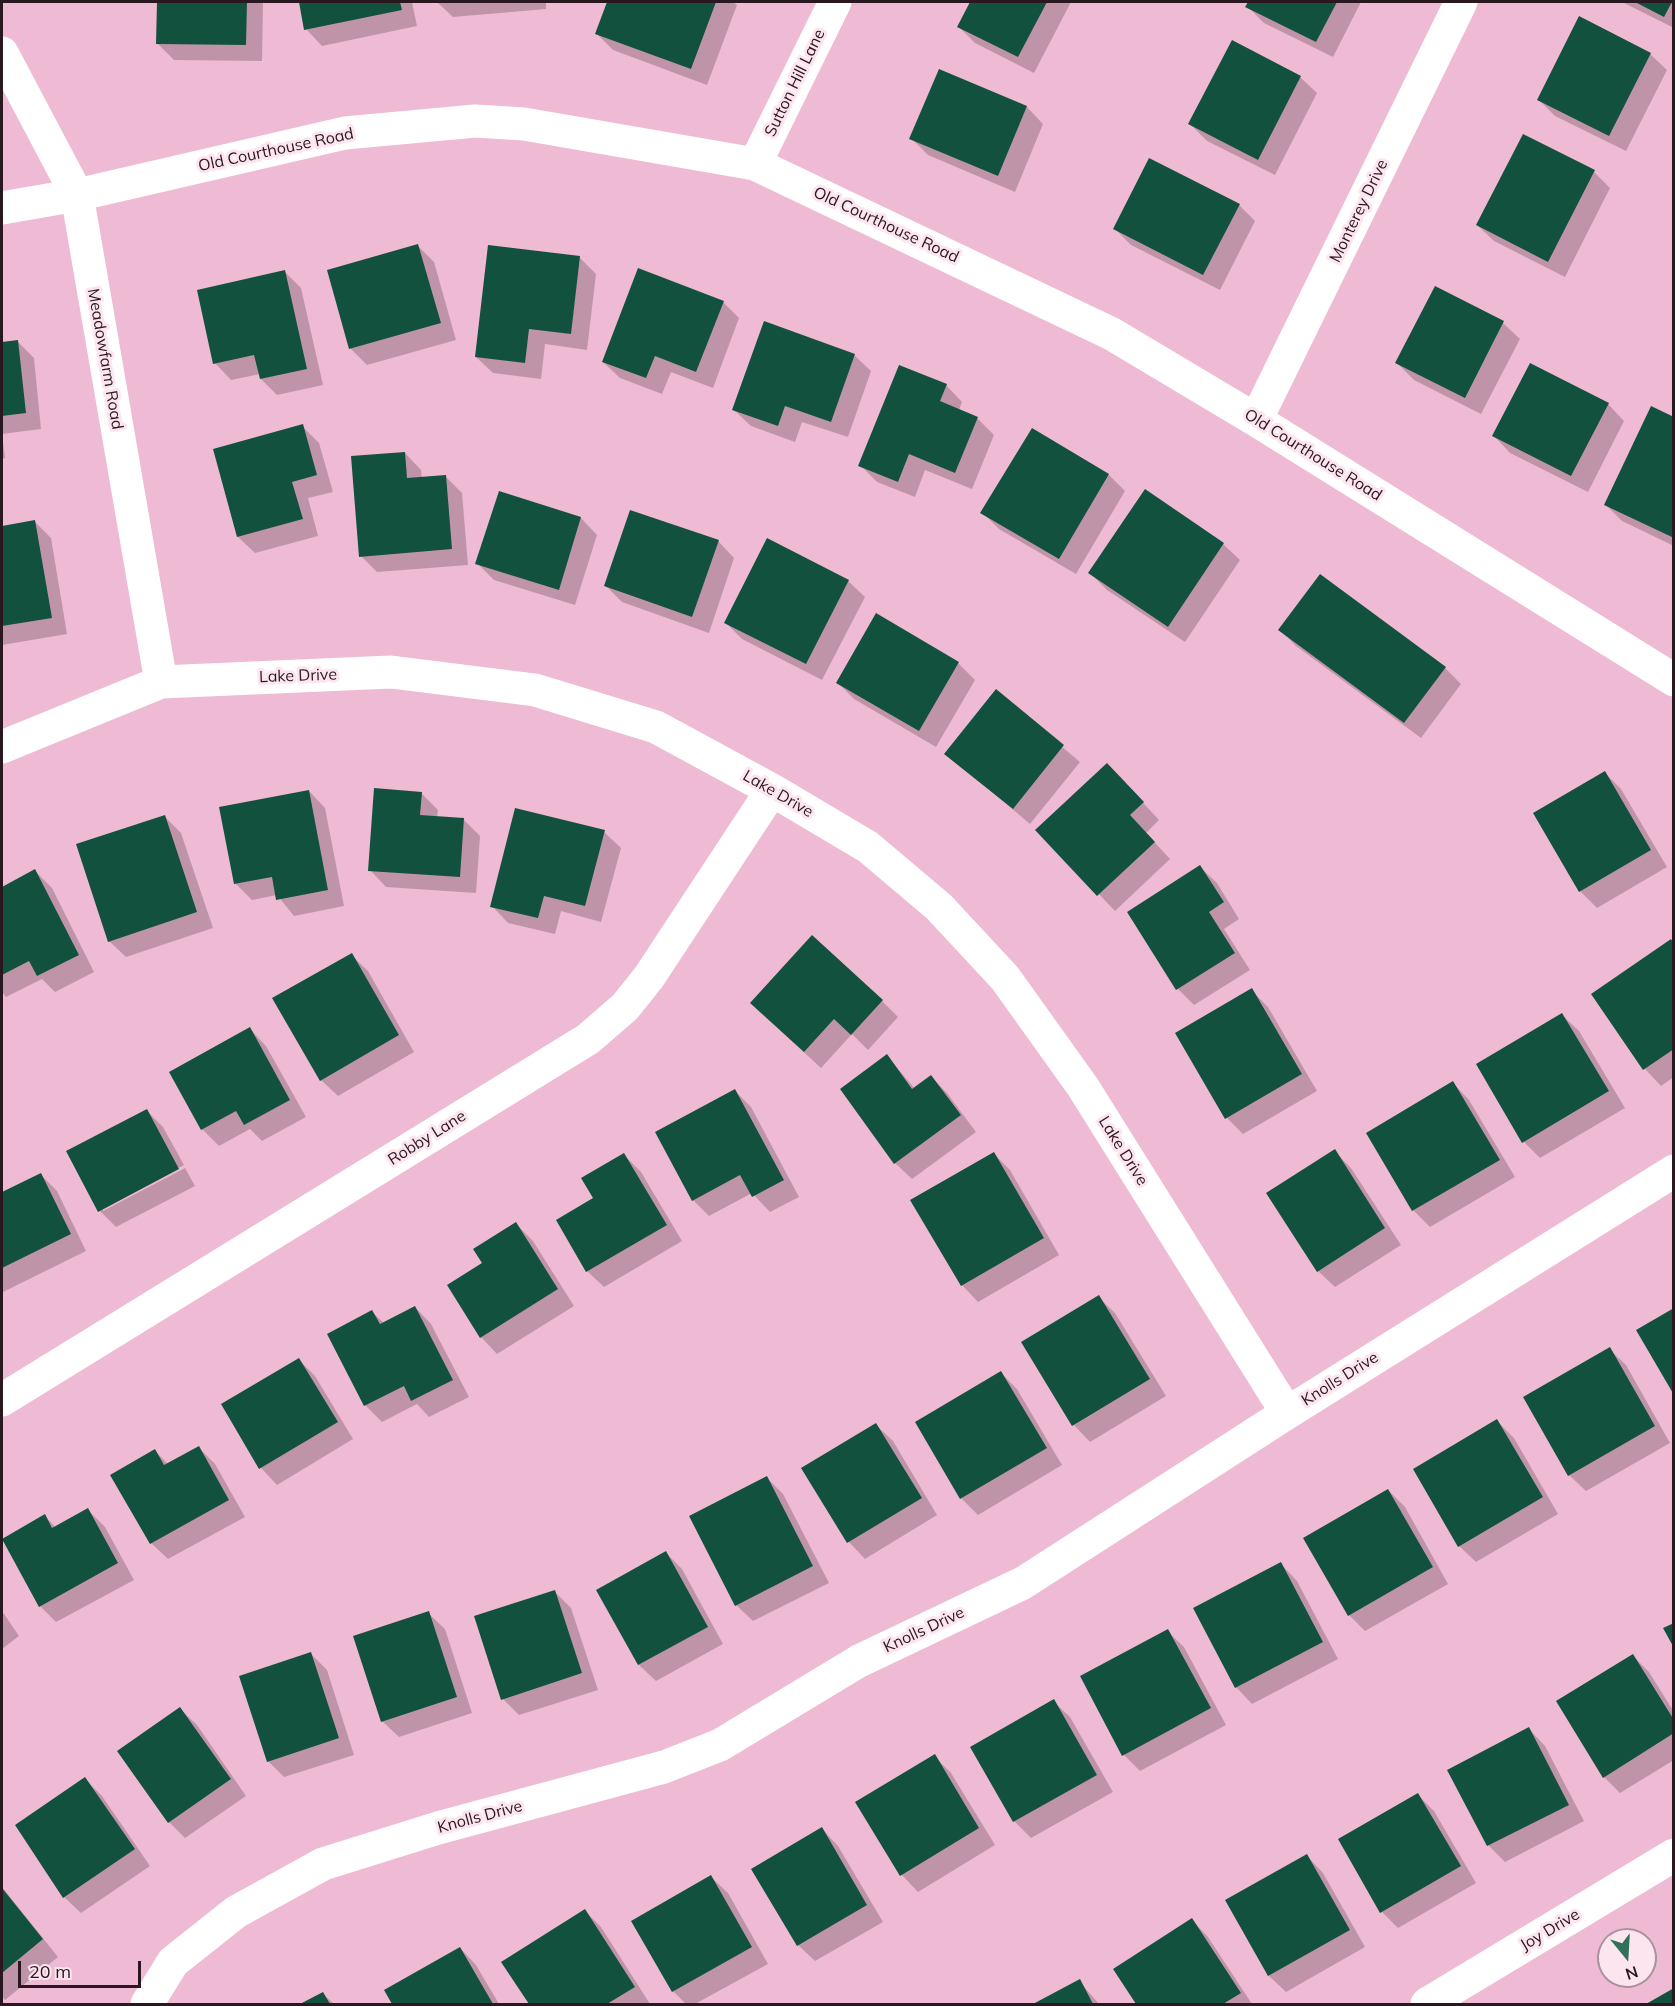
<!DOCTYPE html>
<style>
body{margin:0}
#map{position:relative;width:1675px;height:2006px;overflow:hidden;background:#efbad3;font-family:Mulish,sans-serif}
canvas{display:block}
.frame{position:absolute;inset:0;border:3px solid #2a1720;pointer-events:none}
.north{position:absolute;left:1597px;top:1928px;width:60px;height:60px;box-sizing:border-box;background:#fce5ef;border:2px solid #a8939c;border-radius:50%;rotate:162deg;font-size:16px;font-weight:700;line-height:24px;text-align:center;color:#2a1720}
.north::after{content:'';display:block;margin:auto;width:21px;height:27px;background:#33705c;clip-path:polygon(50% 0,100% 100%,50% 72%,0 100%)}
.scale{position:absolute;left:18px;top:1961px;width:123px;height:27px;box-sizing:border-box;border:3px solid #2a1720;border-top:0;padding-left:8px;font-size:18px;line-height:21px;white-space:nowrap;color:#2a1720;-webkit-text-stroke:4px #fce5ef;paint-order:stroke}
</style>
<div id="map">
<canvas width="1675" height="2006"></canvas>
<div class="frame"></div>
<div class="north">N</div>
<div class="scale">20 m</div>
</div>
<script>
const context = document.querySelector('canvas').getContext('2d');
context.lineJoin = 'round';
function fillPath(path, color) { context.fillStyle = color; context.fill(path, 'evenodd'); }
function stroke(path, color, width, dash) { context.strokeStyle = color; context.lineWidth = width; context.lineCap = dash ? 'butt' : 'round'; context.setLineDash(dash || []); context.stroke(path); }
function drawText(font, color, halo, rows, align = 'center') {
  context.font = font + ' Mulish,sans-serif'; context.lineWidth = 6; context.setLineDash([]); context.textBaseline = 'middle'; context.strokeStyle = halo; context.fillStyle = color; for (const [text, x, y, turn = 0] of rows) {
    context.save(); context.translate(x, y); context.rotate((+turn || 0) * Math.PI / 180); context.textAlign = isNaN(turn) ? turn : align; if (halo) context.strokeText(text, 0, 0); context.fillText(text, 0, 0); context.restore();
  }
}
fillPath(new Path2D(`
 M 158,2 L 263,2 L 262,61 L 174,60 L 157,43 Z
 M 300,2 L 412,2 L 417,26 L 322,46 L 306,29 Z
 M 437,2 L 546,2 L 546,9 L 453,17 Z
 M 609,2 L 733,2 L 737,5 L 707,85 L 613,50 L 597,34 Z
 M 971,2 L 1071,2 L 1034,73 L 975,43 L 959,27 Z
 M 1250,2 L 1361,2 L 1333,57 L 1264,23 L 1247,6 Z
 M 1622,2 L 1674,2 L 1674,28 Z
 M 1650,54 L 1667,70 L 1626,151 L 1555,116 L 1539,100 Z
 M 940,71 L 1027,107 L 1043,124 L 1015,192 L 928,155 L 911,138 Z
 M 1300,77 L 1317,93 L 1275,175 L 1207,141 L 1190,124 Z
 M 1594,172 L 1610,188 L 1565,277 L 1494,241 L 1477,225 Z
 M 1239,205 L 1255,221 L 1220,290 L 1131,245 L 1115,229 Z
 M 418,246 L 434,262 L 456,340 L 367,365 L 351,349 L 329,271 Z
 M 579,257 L 596,274 L 587,350 L 545,344 L 541,379 L 493,373 L 476,357 Z
 M 285,272 L 301,288 L 323,385 L 277,395 L 261,379 L 260,374 L 231,380 L 215,363 Z
 M 1435,288 L 1503,323 L 1520,339 L 1481,414 L 1414,380 L 1397,363 Z
 M 723,302 L 739,318 L 713,388 L 671,372 L 662,394 L 620,378 L 603,362 Z
 M 17,341 L 34,358 L 41,429 L 2,434 L 5,458 L 2,459 L 2,343 Z
 M 854,355 L 871,371 L 848,437 L 802,422 L 795,442 L 751,426 L 734,410 Z
 M 946,385 L 962,402 L 959,410 L 977,418 L 994,435 L 972,489 L 925,470 L 915,497 L 877,482 L 860,465 Z
 M 1608,404 L 1624,421 L 1588,492 L 1510,453 L 1494,436 Z
 M 1674,419 L 1674,546 L 1622,521 L 1606,505 Z
 M 302,426 L 319,443 L 333,492 L 308,498 L 318,536 L 255,553 L 238,537 Z
 M 405,453 L 421,470 L 422,479 L 446,477 L 462,493 L 468,565 L 377,572 L 361,556 Z
 M 1109,475 L 1125,491 L 1076,574 L 999,529 L 982,512 Z
 M 581,518 L 597,535 L 575,605 L 494,580 L 477,563 Z
 M 35,522 L 51,538 L 67,634 L 2,645 L 2,527 Z
 M 718,541 L 734,558 L 709,633 L 622,602 L 606,586 Z
 M 1223,544 L 1240,560 L 1185,642 L 1107,590 L 1090,573 Z
 M 848,581 L 865,597 L 822,680 L 742,639 L 726,623 Z
 M 877,615 L 958,663 L 975,680 L 936,747 L 854,699 L 838,683 Z
 M 1280,630 L 1445,668 L 1461,684 L 1421,738 L 1296,646 Z
 M 996,691 L 1080,762 L 1030,824 L 946,753 Z
 M 1605,773 L 1621,789 L 1667,867 L 1597,908 L 1580,891 Z
 M 1124,782 L 1159,820 L 1146,833 L 1170,859 L 1115,911 L 1038,830 Z
 M 309,791 L 325,808 L 344,906 L 294,916 L 277,895 L 252,900 L 235,883 Z
 M 421,793 L 438,810 L 437,818 L 463,819 L 480,836 L 476,893 L 386,887 L 370,870 Z
 M 165,817 L 181,833 L 213,928 L 126,957 L 109,941 Z
 M 604,832 L 621,848 L 601,922 L 561,911 L 555,934 L 508,923 L 492,906 Z
 M 1200,867 L 1217,883 L 1239,919 L 1224,929 L 1250,970 L 1194,1005 L 1178,989 Z
 M 35,871 L 52,888 L 94,972 L 55,992 L 42,979 L 6,997 L 2,992 L 2,888 Z
 M 1674,945 L 1674,1077 L 1661,1086 L 1645,1069 L 1593,994 Z
 M 351,955 L 368,971 L 414,1052 L 338,1096 L 321,1080 Z
 M 1251,990 L 1268,1007 L 1317,1091 L 1243,1134 L 1227,1118 Z
 M 882,1001 L 898,1017 L 868,1050 L 852,1034 L 821,1068 L 768,1019 Z
 M 1562,1015 L 1579,1031 L 1625,1108 L 1540,1158 L 1524,1142 Z
 M 250,1029 L 266,1046 L 306,1117 L 262,1141 L 250,1129 L 219,1146 L 202,1129 L 171,1073 Z
 M 887,1056 L 915,1089 L 931,1077 L 947,1093 L 976,1132 L 912,1179 L 895,1163 Z
 M 1453,1083 L 1469,1100 L 1515,1177 L 1430,1227 L 1413,1210 L 1368,1133 Z
 M 735,1091 L 751,1107 L 799,1197 L 770,1212 L 752,1193 L 709,1216 L 693,1200 Z
 M 147,1111 L 163,1127 L 184,1165 L 103,1208 L 103,1211 L 185,1168 L 195,1186 L 116,1227 L 100,1211 Z
 M 1334,1151 L 1351,1168 L 1401,1245 L 1335,1287 L 1318,1271 Z
 M 993,1153 L 1010,1170 L 1059,1255 L 978,1302 L 962,1285 Z
 M 624,1155 L 641,1172 L 682,1241 L 604,1287 L 587,1271 L 595,1199 Z
 M 41,1175 L 57,1191 L 86,1251 L 3,1292 L 2,1194 Z
 M 516,1224 L 533,1241 L 574,1306 L 497,1354 L 481,1337 Z
 M 1098,1297 L 1115,1313 L 1166,1396 L 1090,1442 L 1074,1425 L 1023,1343 Z
 M 415,1307 L 431,1324 L 469,1397 L 429,1417 L 417,1404 L 382,1422 L 366,1406 L 329,1334 L 372,1312 L 384,1323 Z
 M 1609,1349 L 1626,1365 L 1670,1443 L 1586,1491 L 1569,1475 Z
 M 299,1360 L 315,1376 L 353,1439 L 277,1485 L 261,1468 L 223,1405 Z
 M 1001,1373 L 1017,1389 L 1062,1465 L 978,1515 L 962,1499 L 917,1423 Z
 M 1497,1421 L 1514,1438 L 1558,1514 L 1476,1562 L 1459,1546 Z
 M 876,1425 L 893,1441 L 937,1515 L 865,1559 L 849,1542 L 804,1468 Z
 M 199,1448 L 215,1464 L 245,1517 L 168,1559 L 151,1543 L 155,1451 L 168,1464 Z
 M 767,1478 L 783,1494 L 829,1583 L 753,1621 L 736,1605 Z
 M 1388,1490 L 1405,1507 L 1448,1584 L 1365,1631 L 1349,1615 Z
 M 88,1510 L 105,1527 L 134,1580 L 56,1622 L 40,1606 L 45,1516 L 56,1528 Z
 M 666,1553 L 682,1569 L 723,1644 L 656,1681 L 639,1665 L 598,1590 Z
 M 1281,1564 L 1297,1581 L 1338,1659 L 1252,1704 L 1236,1687 Z
 M 555,1592 L 571,1608 L 598,1690 L 519,1715 L 503,1699 Z
 M 2,1611 L 19,1636 L 2,1649 Z
 M 428,1613 L 445,1629 L 472,1713 L 399,1737 L 382,1721 Z
 M 1167,1631 L 1184,1647 L 1226,1725 L 1140,1771 L 1124,1755 Z
 M 311,1654 L 327,1670 L 354,1755 L 284,1777 L 268,1761 Z
 M 1633,1656 L 1649,1672 L 1674,1712 L 1674,1760 L 1620,1793 L 1604,1777 Z
 M 1053,1701 L 1070,1717 L 1113,1792 L 1031,1838 L 1014,1821 L 972,1748 Z
 M 180,1709 L 197,1725 L 246,1796 L 185,1838 L 169,1822 Z
 M 1529,1729 L 1545,1746 L 1584,1821 L 1505,1862 L 1488,1845 Z
 M 934,1756 L 951,1773 L 995,1845 L 918,1892 L 902,1875 L 857,1802 Z
 M 85,1779 L 102,1796 L 150,1866 L 81,1913 L 64,1897 Z
 M 1418,1795 L 1434,1811 L 1476,1883 L 1398,1928 L 1382,1912 Z
 M 822,1829 L 838,1846 L 883,1922 L 815,1961 L 798,1945 Z
 M 1307,1856 L 1323,1873 L 1365,1947 L 1286,1992 L 1269,1976 L 1227,1901 Z
 M 711,1877 L 728,1893 L 768,1964 L 695,2004 L 686,2004 L 673,1991 Z
 M 2,1887 L 58,1957 L 5,2000 L 2,1996 Z
 M 585,1911 L 601,1927 L 650,2004 L 530,2004 L 504,1962 Z
 M 1192,1920 L 1208,1937 L 1252,2004 L 1138,2004 L 1116,1970 Z
 M 460,1948 L 476,1965 L 499,2004 L 394,2004 L 386,1990 Z
 M 1079,1981 L 1099,2004 L 1036,2004 Z
 M 323,1994 L 334,2004 L 303,2004 Z`), '#0003');
fillPath(new Path2D(`
 M 157,2 L 247,2 L 246,45 L 156,44 Z
 M 299,2 L 400,2 L 402,10 L 304,30 Z
 M 607,2 L 716,2 L 691,69 L 595,34 Z
 M 970,2 L 1047,2 L 1018,57 L 957,27 Z
 M 1248,2 L 1337,2 L 1316,42 L 1245,7 Z
 M 1635,2 L 1672,2 L 1664,17 Z
 M 1579,16 L 1651,53 L 1609,136 L 1537,100 Z
 M 1232,40 L 1301,76 L 1258,160 L 1188,124 Z
 M 939,69 L 1027,106 L 998,176 L 909,139 Z
 M 1523,134 L 1595,170 L 1548,262 L 1476,225 Z
 M 1149,158 L 1240,204 L 1203,275 L 1113,229 Z
 M 418,244 L 441,323 L 349,349 L 327,270 Z
 M 488,245 L 580,256 L 571,334 L 529,329 L 525,363 L 475,357 Z
 M 638,268 L 724,301 L 696,372 L 655,356 L 646,378 L 602,362 Z
 M 285,270 L 307,369 L 260,379 L 254,355 L 213,364 L 197,290 Z
 M 1435,286 L 1504,321 L 1465,398 L 1395,363 Z
 M 764,321 L 855,354 L 831,422 L 785,406 L 778,426 L 732,410 Z
 M 18,340 L 26,413 L 2,416 L 2,342 Z
 M 1530,363 L 1609,403 L 1571,476 L 1492,436 Z
 M 899,365 L 947,384 L 940,401 L 978,417 L 955,473 L 909,454 L 898,482 L 858,466 Z
 M 1651,406 L 1674,417 L 1674,538 L 1604,505 Z
 M 303,424 L 317,475 L 292,482 L 303,519 L 237,537 L 213,449 Z
 M 1032,428 L 1109,474 L 1059,559 L 980,513 Z
 M 405,452 L 407,478 L 446,475 L 452,549 L 359,557 L 351,456 Z
 M 1145,489 L 1224,543 L 1168,627 L 1088,573 Z
 M 499,491 L 581,517 L 559,590 L 475,564 Z
 M 630,510 L 719,540 L 692,617 L 604,586 Z
 M 35,520 L 52,618 L 2,626 L 2,526 Z
 M 767,538 L 849,580 L 806,664 L 724,623 Z
 M 1320,574 L 1446,667 L 1404,723 L 1278,630 Z
 M 876,613 L 959,662 L 919,731 L 836,683 Z
 M 996,689 L 1064,745 L 1013,809 L 944,754 Z
 M 1107,763 L 1144,802 L 1130,815 L 1155,842 L 1097,896 L 1035,830 Z
 M 1605,771 L 1651,850 L 1579,892 L 1533,813 Z
 M 374,788 L 422,792 L 420,815 L 464,818 L 460,877 L 368,871 Z
 M 309,790 L 328,890 L 276,900 L 272,877 L 234,884 L 219,807 Z
 M 515,808 L 605,830 L 585,906 L 544,896 L 538,918 L 490,907 Z
 M 165,815 L 197,912 L 108,942 L 76,844 Z
 M 1200,865 L 1224,902 L 1209,912 L 1235,953 L 1176,990 L 1127,912 Z
 M 35,869 L 79,955 L 37,976 L 29,961 L 2,975 L 2,887 Z
 M 812,935 L 883,1000 L 851,1035 L 834,1019 L 804,1052 L 750,1003 Z
 M 1671,939 L 1674,944 L 1674,1049 L 1643,1070 L 1591,994 Z
 M 352,953 L 399,1035 L 320,1081 L 272,998 Z
 M 1252,988 L 1302,1074 L 1225,1119 L 1175,1033 Z
 M 1562,1013 L 1609,1091 L 1522,1143 L 1476,1064 Z
 M 250,1027 L 290,1100 L 244,1125 L 236,1111 L 201,1130 L 169,1072 Z
 M 887,1054 L 912,1089 L 931,1075 L 961,1115 L 894,1164 L 840,1089 Z
 M 1453,1081 L 1500,1160 L 1412,1211 L 1366,1133 Z
 M 735,1089 L 784,1180 L 752,1197 L 740,1175 L 692,1201 L 655,1132 Z
 M 147,1109 L 179,1169 L 98,1212 L 66,1151 Z
 M 1335,1149 L 1385,1228 L 1317,1272 L 1266,1193 Z
 M 994,1152 L 1044,1238 L 961,1286 L 910,1200 Z
 M 624,1153 L 667,1225 L 586,1272 L 556,1220 L 593,1198 L 581,1178 Z
 M 41,1173 L 71,1234 L 2,1268 L 2,1192 Z
 M 516,1222 L 558,1289 L 480,1338 L 447,1285 L 482,1263 L 473,1249 Z
 M 1099,1295 L 1150,1379 L 1072,1426 L 1021,1342 Z
 M 415,1306 L 453,1380 L 411,1401 L 404,1386 L 364,1406 L 327,1334 L 372,1310 L 380,1324 Z
 M 1674,1308 L 1674,1395 L 1636,1330 Z
 M 1610,1347 L 1655,1426 L 1568,1476 L 1523,1397 Z
 M 299,1358 L 338,1422 L 259,1469 L 221,1404 Z
 M 1001,1371 L 1047,1448 L 960,1499 L 915,1422 Z
 M 1497,1419 L 1543,1497 L 1458,1547 L 1413,1469 Z
 M 876,1423 L 922,1498 L 847,1543 L 801,1468 Z
 M 199,1446 L 229,1500 L 150,1544 L 110,1475 L 155,1449 L 164,1465 Z
 M 767,1476 L 813,1566 L 735,1606 L 689,1516 Z
 M 1388,1489 L 1433,1567 L 1348,1616 L 1303,1538 Z
 M 88,1508 L 118,1563 L 39,1607 L 2,1539 L 45,1514 L 52,1528 Z
 M 666,1551 L 708,1627 L 638,1665 L 596,1590 Z
 M 1281,1562 L 1323,1642 L 1235,1688 L 1193,1608 Z
 M 555,1590 L 582,1673 L 501,1700 L 474,1616 Z
 M 429,1611 L 457,1697 L 381,1722 L 353,1636 Z
 M 1674,1623 L 1674,1648 L 1663,1628 Z
 M 1168,1629 L 1211,1708 L 1122,1756 L 1080,1676 Z
 M 311,1652 L 339,1738 L 267,1762 L 239,1676 Z
 M 1633,1654 L 1674,1720 L 1674,1733 L 1603,1778 L 1556,1701 Z
 M 1054,1699 L 1097,1775 L 1013,1822 L 970,1747 Z
 M 180,1707 L 231,1779 L 168,1823 L 117,1751 Z
 M 1529,1727 L 1569,1805 L 1487,1846 L 1447,1770 Z
 M 935,1754 L 979,1828 L 900,1876 L 855,1802 Z
 M 85,1777 L 135,1849 L 63,1898 L 15,1825 Z
 M 1418,1793 L 1461,1866 L 1380,1913 L 1338,1839 Z
 M 822,1827 L 867,1905 L 797,1946 L 751,1869 Z
 M 1307,1854 L 1350,1930 L 1268,1976 L 1225,1900 Z
 M 711,1875 L 752,1947 L 672,1992 L 631,1921 Z
 M 2,1888 L 43,1939 L 2,1973 Z
 M 585,1909 L 635,1987 L 607,2004 L 529,2004 L 501,1962 Z
 M 1192,1918 L 1241,1993 L 1223,2004 L 1136,2004 L 1113,1969 Z
 M 460,1947 L 493,2004 L 392,2004 L 384,1990 Z
 M 1080,1979 L 1093,2004 L 1033,2004 Z
 M 1674,1988 L 1674,2004 L 1646,2004 Z
 M 323,1992 L 330,2004 L 300,2004 Z`), '#13513f');
stroke(new Path2D(`
 M 2,53 L 77,195 L 161,682
 M 755,164 L 835,2
 M 2,208 L 77,195 L 345,133 L 475,121 L 524,124 L 755,164 L 1112,334 L 1256,420 L 1674,680
 M 1256,420 L 1461,2
 M 2,747 L 161,682 L 391,672 L 535,690 L 656,727 L 772,790 L 868,847 L 939,907 L 1005,978 L 1083,1087 L 1287,1413
 M 2,1400 L 588,1039 L 625,1007 L 649,977 L 772,790
 M 147,2004 L 173,1962 L 236,1912 L 323,1864 L 438,1828 L 664,1767 L 720,1745 L 859,1661 L 1023,1583 L 1287,1413 L 1674,1171
 M 1427,2004 L 1674,1855`), '#fff', 33);
drawText('16px', '#2a1720', '#fce5ef', [
 ["Sutton Hill Lane",795,83,-64],
 ["Old Courthouse Road",276,150,-12],
 ["Monterey Drive",1359,211,-64],
 ["Old Courthouse Road",886,225,25],
 ["Meadowfarm Road",105,359,80],
 ["Old Courthouse Road",1313,455,32],
 ["Lake Drive",298,676,-2],
 ["Lake Drive",778,794,30],
 ["Robby Lane",427,1138,-32],
 ["Lake Drive",1123,1151,58],
 ["Knolls Drive",1340,1379,-32],
 ["Knolls Drive",924,1630,-25],
 ["Knolls Drive",480,1817,-15],
 ["Joy Drive",1550,1930,-31]
]);
</script>
